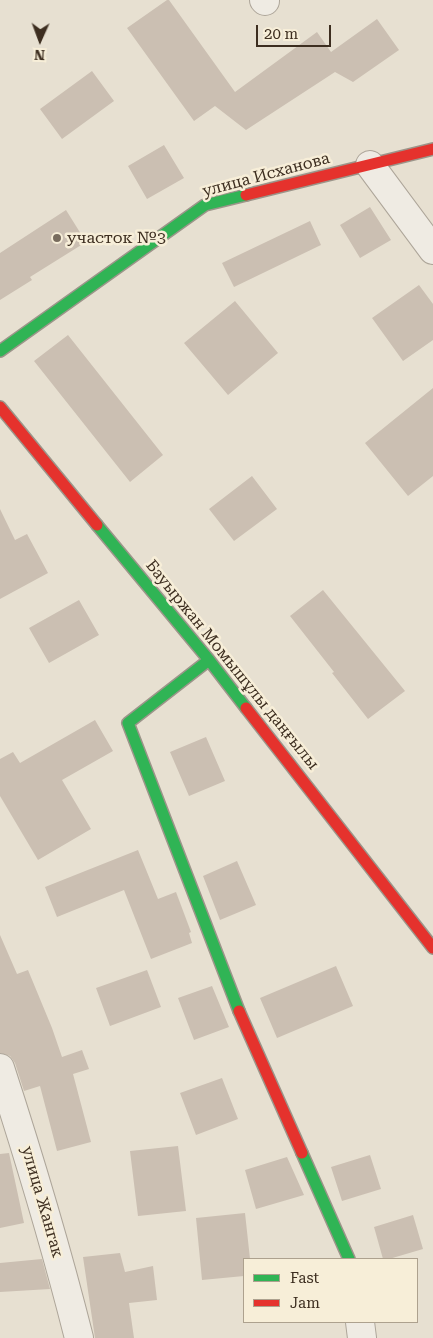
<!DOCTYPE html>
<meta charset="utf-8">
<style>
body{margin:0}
#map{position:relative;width:433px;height:1338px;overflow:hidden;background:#e7e0d1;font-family:"Roboto Serif",serif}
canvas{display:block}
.legend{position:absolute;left:243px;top:1258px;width:175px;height:65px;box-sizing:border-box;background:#f7eed8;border:1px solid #ada18e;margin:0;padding:6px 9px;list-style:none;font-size:15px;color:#3d2e20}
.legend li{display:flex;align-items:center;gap:10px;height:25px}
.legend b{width:25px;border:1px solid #ada18e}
.north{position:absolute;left:15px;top:15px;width:50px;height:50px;-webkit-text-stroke:4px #f7eed8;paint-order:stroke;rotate:182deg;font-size:14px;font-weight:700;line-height:20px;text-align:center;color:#3d2e20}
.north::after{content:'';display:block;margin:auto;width:18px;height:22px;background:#3d2e20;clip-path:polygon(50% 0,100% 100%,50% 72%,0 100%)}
.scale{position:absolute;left:256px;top:25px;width:75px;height:22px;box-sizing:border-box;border:2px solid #3d2e20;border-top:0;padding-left:6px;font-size:15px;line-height:18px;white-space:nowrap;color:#3d2e20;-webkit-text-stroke:4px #f7eed8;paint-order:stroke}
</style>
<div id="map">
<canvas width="433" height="1338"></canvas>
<ul class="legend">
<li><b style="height:6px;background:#30b455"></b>Fast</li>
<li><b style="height:6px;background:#e5322d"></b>Jam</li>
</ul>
<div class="north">N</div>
<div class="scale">20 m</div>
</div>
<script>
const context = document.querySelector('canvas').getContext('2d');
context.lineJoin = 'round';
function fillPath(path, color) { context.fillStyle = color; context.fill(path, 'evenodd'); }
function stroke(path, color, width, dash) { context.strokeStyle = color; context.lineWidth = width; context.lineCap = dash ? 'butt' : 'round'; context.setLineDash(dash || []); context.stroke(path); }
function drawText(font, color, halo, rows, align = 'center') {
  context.font = font + ' "Roboto Serif",serif'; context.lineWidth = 5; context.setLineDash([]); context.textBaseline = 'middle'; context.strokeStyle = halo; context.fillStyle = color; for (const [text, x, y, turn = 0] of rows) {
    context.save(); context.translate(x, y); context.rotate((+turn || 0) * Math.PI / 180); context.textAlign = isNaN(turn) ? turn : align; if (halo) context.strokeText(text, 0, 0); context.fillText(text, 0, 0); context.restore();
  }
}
fillPath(new Path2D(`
 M 167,0 L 169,0 L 235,92 L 317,32 L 331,52 L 377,19 L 399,50 L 353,82 L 335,72 L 246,130 L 215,106 L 194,121 L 127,28 Z
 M 92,71 L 114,101 L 62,139 L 40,109 Z
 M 164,145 L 184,178 L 147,199 L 128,166 Z
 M 370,207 L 391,240 L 360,258 L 340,225 Z
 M 66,210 L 86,242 L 30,277 L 32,280 L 0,300 L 0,253 Z
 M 310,221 L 321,245 L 234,287 L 222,263 Z
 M 419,285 L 433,304 L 433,340 L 403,361 L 372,318 Z
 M 235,301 L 278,353 L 228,395 L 184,343 Z
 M 68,335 L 163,455 L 130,482 L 34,361 Z
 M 433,388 L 433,476 L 408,496 L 365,443 Z
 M 252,476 L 277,509 L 234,541 L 209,509 Z
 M 0,509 L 15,540 L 27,534 L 48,573 L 0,599 Z
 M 323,590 L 405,691 L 368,719 L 332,673 L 334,672 L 290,616 Z
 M 79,600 L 99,635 L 49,663 L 29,628 Z
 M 95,720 L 113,751 L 62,780 L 91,829 L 38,860 L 0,796 L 0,759 L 13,752 L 20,763 Z
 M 206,737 L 225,781 L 189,796 L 170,752 Z
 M 138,850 L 158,899 L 176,892 L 191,932 L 189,933 L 192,943 L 151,959 L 124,890 L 57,917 L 45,887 Z
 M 237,861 L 256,905 L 220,920 L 203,876 Z
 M 0,935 L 17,974 L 28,970 L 52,1028 L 62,1057 L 82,1050 L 89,1069 L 73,1074 L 91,1142 L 57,1151 L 40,1086 L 24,1091 L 15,1063 L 10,1056 L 0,1053 Z
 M 336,966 L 353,1006 L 277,1038 L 260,998 Z
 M 147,970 L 161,1007 L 110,1026 L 96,988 Z
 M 212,986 L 229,1027 L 194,1040 L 178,998 Z
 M 222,1078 L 238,1119 L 196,1135 L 180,1093 Z
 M 178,1146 L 186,1211 L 138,1216 L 130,1151 Z
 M 9,1153 L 24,1223 L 0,1228 L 0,1154 Z
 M 370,1155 L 381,1189 L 342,1201 L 331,1167 Z
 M 287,1157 L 304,1195 L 256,1209 L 245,1170 Z
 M 245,1213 L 250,1259 L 244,1259 L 244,1276 L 202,1280 L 196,1218 Z
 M 413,1215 L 423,1249 L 389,1259 L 383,1259 L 374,1227 Z
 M 120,1253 L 125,1272 L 153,1266 L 157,1300 L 129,1303 L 134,1338 L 95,1338 L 83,1257 Z
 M 42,1259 L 50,1289 L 0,1292 L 0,1263 Z`), '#cbbfb2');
const street = new Path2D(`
 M 264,0 L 265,1
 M 370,165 L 433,250
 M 0,1068 C 29,1157 56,1247 79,1338
 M 360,1322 L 362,1338`);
const fast = new Path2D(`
 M 0,351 L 205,205 L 246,195
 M 97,525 L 209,660 L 246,708
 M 209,660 L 128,723 L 239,1011
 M 302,1153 L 349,1259`);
const jam = new Path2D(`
 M 246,195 L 433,149
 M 0,407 L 97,525
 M 246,708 L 433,948
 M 239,1011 L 302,1153`);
stroke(street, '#ada599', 30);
stroke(fast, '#9c958a', 14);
stroke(jam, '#9c958a', 14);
stroke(street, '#efebe3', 28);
stroke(fast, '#30b455', 11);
stroke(jam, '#e5322d', 11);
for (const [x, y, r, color] of [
 [57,238,5,"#786c5e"]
]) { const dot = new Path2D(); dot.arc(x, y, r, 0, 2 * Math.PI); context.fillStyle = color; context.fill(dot); stroke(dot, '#f7eed8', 2); }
drawText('16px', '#3d2e20', '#f7eed8', [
 ["улица Исханова",266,175,-15],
 ["Бауыржан Момышұлы даңғылы",232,665,51],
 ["улица Жангак",42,1202,74]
]);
drawText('16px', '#3d2e20', '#f7eed8', [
 ["участок №3",67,238]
], 'left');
</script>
